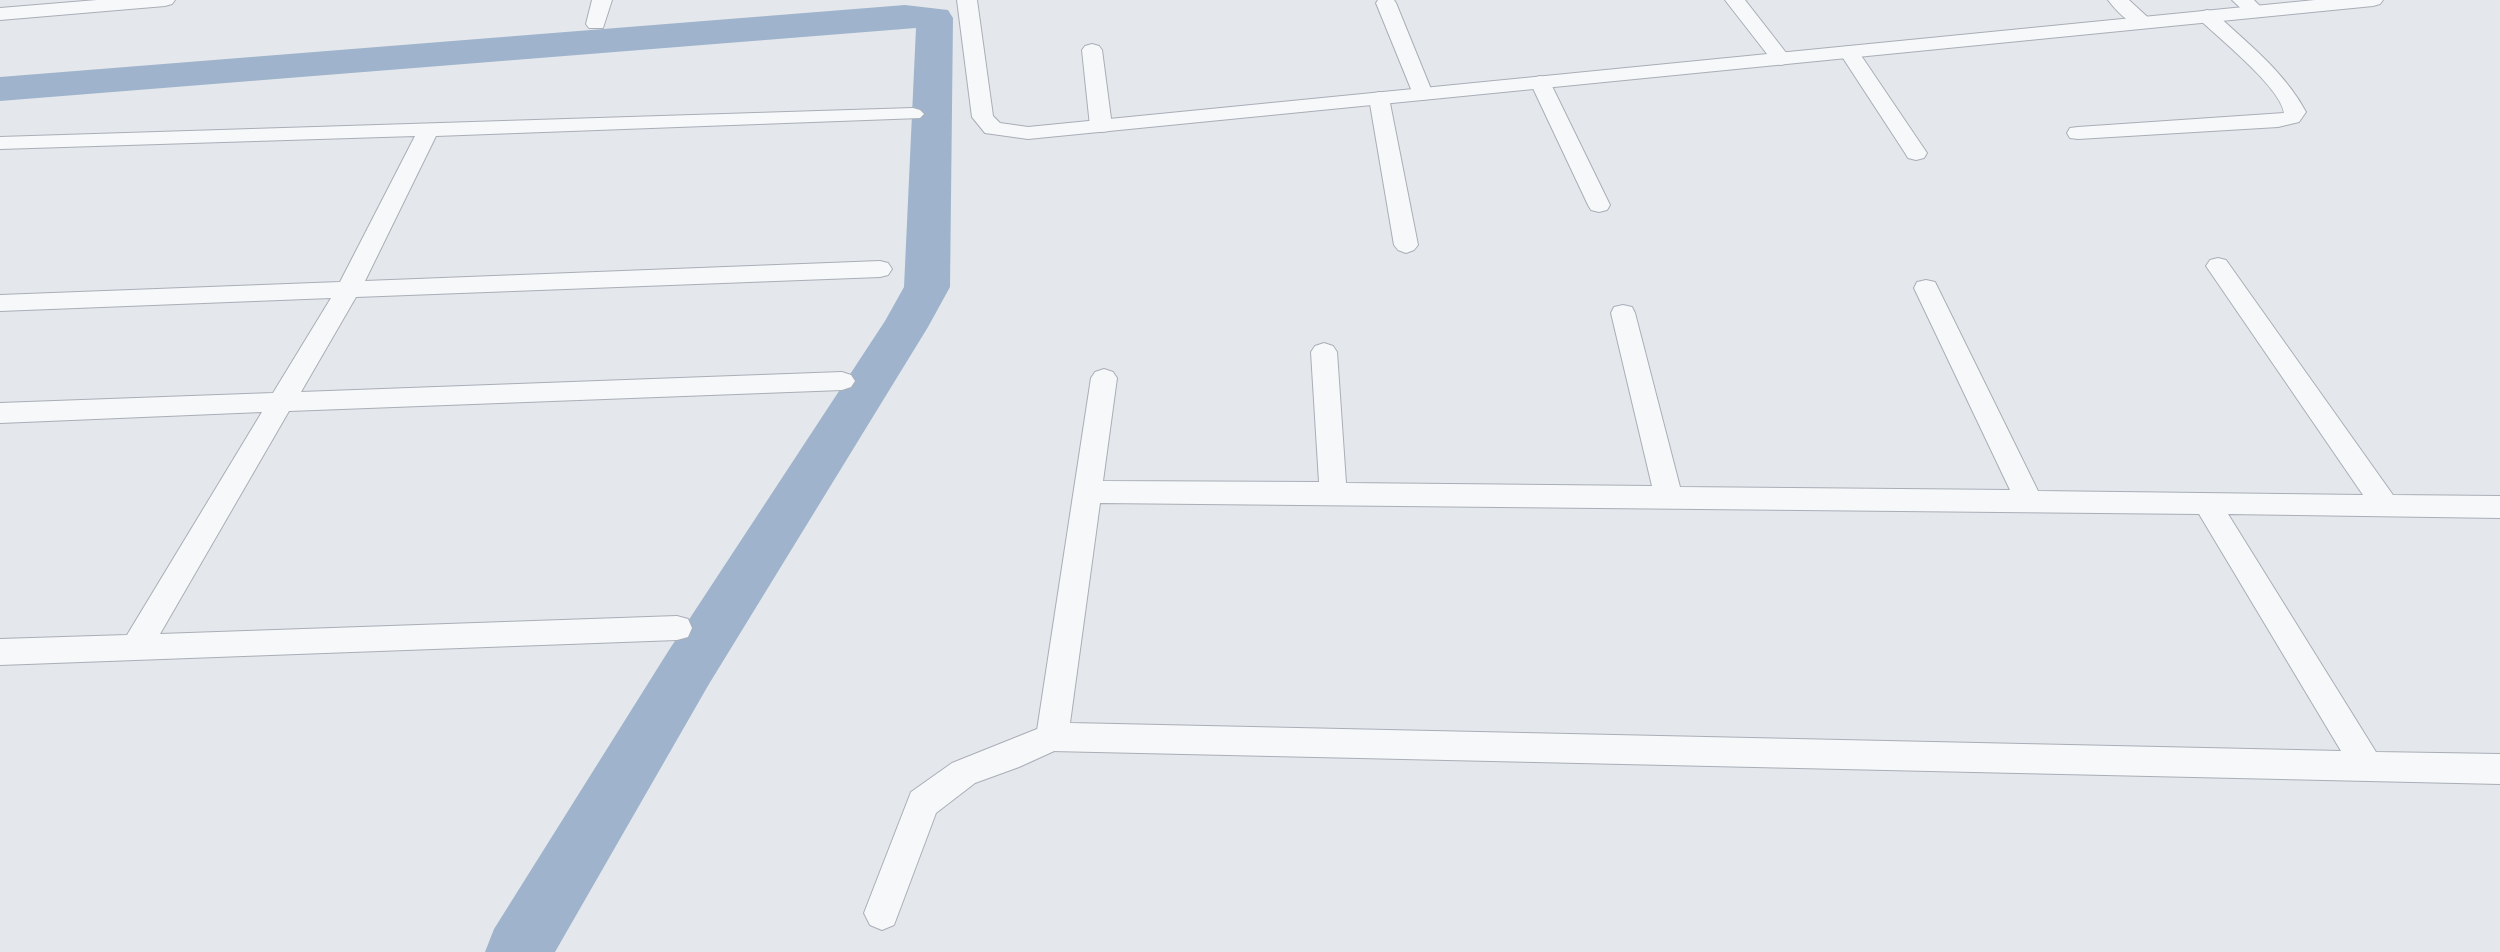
<!DOCTYPE html>
<style>
body{margin:0}
canvas{display:block;background:#e4e7ec}
</style>
<canvas width="2500" height="952"></canvas>
<script>
const context = document.querySelector('canvas').getContext('2d');
context.lineJoin = 'round';
function fillPath(path, color) { context.fillStyle = color; context.fill(path, 'evenodd'); }
function stroke(path, color, width, dash) { context.strokeStyle = color; context.lineWidth = width; context.lineCap = dash ? 'butt' : 'round'; context.setLineDash(dash || []); context.stroke(path); }
fillPath(new Path2D(`
 M 905,5 L 948,10 L 953,18 L 950,287 L 928,327 L 709,684 L 555,952 L 485,952 L 494,929 L 669,650 L 885,321 L 904,287 L 916,28 L 0,101 L 0,77 Z`), '#9fb4cc');
const service = new Path2D(`
 M 1378,0 L 1394,0 L 1396,3 L 1433,94 L 1430,98 L 1423,100 L 1416,98 L 1413,94 L 1376,3 Z
 M 1725,0 L 1745,0 L 1791,59 L 1788,63 L 1781,65 L 1774,63 Z
 M 2108,0 L 2129,0 L 2154,23 L 2151,27 C 2135,31 2117,12 2108,0 Z
 M 2232,0 L 2254,0 L 2266,12 L 2263,16 L 2249,16 Z
 M 2207,10 L 2214,12 C 2247,43 2284,71 2306,112 L 2299,122 L 2278,127 L 2078,139 L 2070,138 L 2067,133 L 2070,128 L 2078,127 L 2284,113 C 2281,88 2220,39 2200,20 L 2197,16 L 2200,12 Z
 M 1092,44 L 1099,46 L 1102,50 L 1112,126 L 1109,131 L 1101,132 L 1093,131 L 1090,126 L 1082,50 L 1085,46 Z
 M 1849,46 L 1856,48 L 1927,153 L 1924,158 L 1916,160 L 1908,158 L 1905,153 L 1839,52 L 1842,48 Z
 M 1540,76 L 1547,78 L 1550,82 L 1610,205 L 1607,210 L 1599,212 L 1591,210 L 1588,205 L 1530,82 L 1533,78 Z
 M 1379,92 L 1386,94 L 1389,98 L 1418,245 L 1414,250 L 1406,253 L 1398,250 L 1394,245 L 1369,98 L 1372,94 Z
 M 1052,723 L 1063,727 L 1068,737 L 1063,747 L 1019,767 L 975,783 L 936,813 L 894,925 L 882,930 L 870,925 L 864,913 L 911,792 L 952,763 Z`);
const minor = new Path2D(`
 M 97,0 L 175,0 L 172,4 L 165,6 L 0,20 L 0,8 Z
 M 592,0 L 612,0 L 603,28 L 589,28 L 586,24 Z
 M 957,0 L 977,0 L 993,116 L 1000,123 L 1028,127 L 2315,0 L 2383,0 L 2380,4 L 2373,6 L 1028,139 L 985,133 L 972,117 Z
 M 913,108 L 920,110 L 924,114 L 920,118 L 436,136 L 365,281 L 880,261 L 888,263 L 892,269 L 888,275 L 880,277 L 356,297 L 301,392 L 842,372 L 851,375 L 855,381 L 851,387 L 842,390 L 289,411 L 160,634 L 677,616 L 688,619 L 692,628 L 688,637 L 677,640 L 0,665 L 0,639 L 127,635 L 262,412 L 0,423 L 0,403 L 273,393 L 331,298 L 0,311 L 0,295 L 340,282 L 415,136 L 0,149 L 0,137 Z
 M 2218,258 L 2226,260 L 2393,495 L 2500,496 L 2500,518 L 2228,514 L 2376,752 L 2500,754 L 2500,784 L 1052,751 L 1041,747 L 1036,737 L 1091,378 L 1095,372 L 1104,369 L 1113,372 L 1117,378 L 1103,481 L 1319,482 L 1311,352 L 1315,346 L 1324,343 L 1333,346 L 1337,352 L 1346,483 L 1652,486 L 1611,313 L 1614,307 L 1623,305 L 1632,307 L 1635,313 L 1680,487 L 2010,490 L 1914,288 L 1917,282 L 1926,280 L 1935,282 L 1938,288 L 2038,491 L 2363,495 L 2206,266 L 2210,260 ZM 1100,503 L 2199,514 L 2341,751 L 1070,723 Z`);
stroke(service, '#a9aeb7', 2);
stroke(minor, '#a9aeb7', 2);
fillPath(service, '#f7f8fa');
fillPath(minor, '#f7f8fa');
</script>
